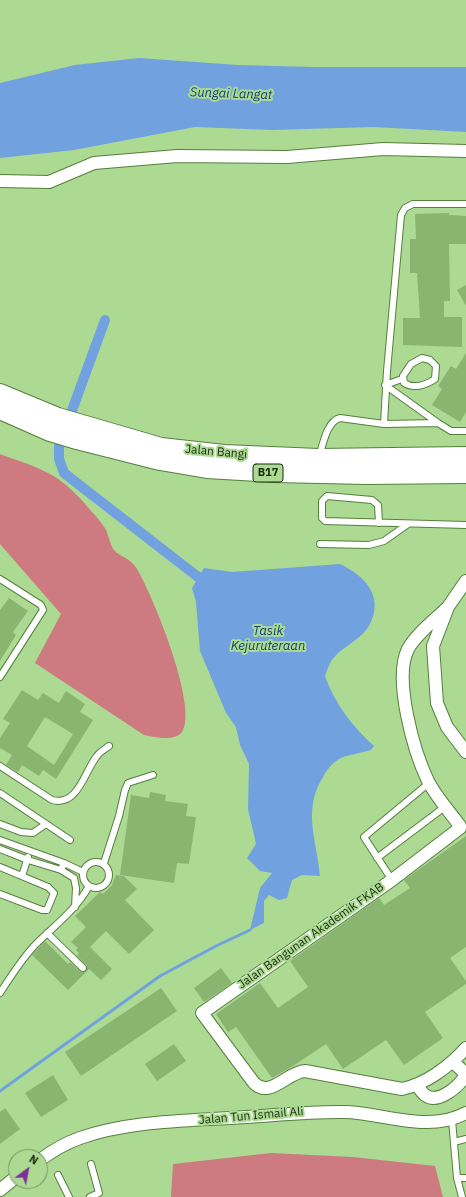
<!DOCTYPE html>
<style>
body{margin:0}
#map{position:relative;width:466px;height:1197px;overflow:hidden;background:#acda93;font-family:"IBM Plex Sans",sans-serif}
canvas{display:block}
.north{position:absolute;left:8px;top:1149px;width:40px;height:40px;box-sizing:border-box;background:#acda93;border:1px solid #72945e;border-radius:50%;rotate:32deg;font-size:11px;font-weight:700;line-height:16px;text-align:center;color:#1a2b0f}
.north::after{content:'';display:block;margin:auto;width:14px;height:18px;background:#7f2e9e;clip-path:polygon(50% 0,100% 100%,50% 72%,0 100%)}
</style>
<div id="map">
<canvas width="466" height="1197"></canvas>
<div class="north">N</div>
</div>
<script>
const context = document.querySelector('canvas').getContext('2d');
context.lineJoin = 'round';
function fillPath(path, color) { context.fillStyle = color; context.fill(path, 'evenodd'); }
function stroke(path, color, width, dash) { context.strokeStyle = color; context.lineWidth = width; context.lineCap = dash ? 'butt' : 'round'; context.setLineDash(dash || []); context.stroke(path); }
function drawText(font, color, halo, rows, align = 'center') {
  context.font = font + ' "IBM Plex Sans",sans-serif'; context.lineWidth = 4; context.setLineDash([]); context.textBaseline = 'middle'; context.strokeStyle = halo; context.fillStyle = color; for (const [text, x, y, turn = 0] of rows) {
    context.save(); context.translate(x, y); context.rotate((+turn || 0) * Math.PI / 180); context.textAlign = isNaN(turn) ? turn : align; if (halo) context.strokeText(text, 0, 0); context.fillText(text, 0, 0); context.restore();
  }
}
fillPath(new Path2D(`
 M 0,454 C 16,460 33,465 48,473 C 64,481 80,497 91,511 C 96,516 102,523 106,530 C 109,536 110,545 114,550 C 120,557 131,558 137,569 C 152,594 199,707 182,732 C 174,742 155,737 144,735 L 35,663 L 61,614 L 0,544 Z
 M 271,1153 L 353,1157 L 435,1166 L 443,1197 L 171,1197 L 173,1164 Z`), '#ce7a81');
fillPath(new Path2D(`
 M 139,58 L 238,65 L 314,67 L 466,67 L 466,132 L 373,127 L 272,130 L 195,127 L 74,150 L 0,158 L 0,83 L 75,65 Z
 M 340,564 C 365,576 384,596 370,624 C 362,640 342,646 332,660 C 329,664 327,671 325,676 C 335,704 352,726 374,746 L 371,750 C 362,753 346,755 339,759 C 331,764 327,770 323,777 C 302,810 317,841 320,876 L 302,875 L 292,880 L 287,898 L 279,900 L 269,895 L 264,901 L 264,923 L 250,930 L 260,888 L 272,873 L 260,871 L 247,858 L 256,844 L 248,809 L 249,764 L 240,745 L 236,727 L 226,713 L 200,651 L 196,602 L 192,588 L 204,568 L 232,572 Z`), '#71a1df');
stroke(new Path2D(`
 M 0,1091 L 160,976 L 216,946 L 250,930`), '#71a1df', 3);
stroke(new Path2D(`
 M 105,320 L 59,446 L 59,459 L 64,473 L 198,577`), '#71a1df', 10);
fillPath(new Path2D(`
 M 449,213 L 449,215 L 466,216 L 466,244 L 449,244 L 450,301 L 444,301 L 444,317 L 462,317 L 462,347 L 403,345 L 403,318 L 420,318 L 417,273 L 410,273 L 410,239 L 416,239 L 415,214 Z
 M 466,285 L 466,306 L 457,290 Z
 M 466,353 L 466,412 L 460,422 L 432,405 L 442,389 L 438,386 L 451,366 L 456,369 Z
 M 9,598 L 28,611 L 13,632 L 16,635 L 0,661 L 0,610 Z
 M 22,690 L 38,700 L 43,693 L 59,703 L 66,691 L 85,704 L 80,712 L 93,720 L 56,779 L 43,770 L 39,776 L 22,765 L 18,772 L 6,765 L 12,755 L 0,748 L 0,738 L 10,723 L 3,719 ZM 45,717 L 73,734 L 54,765 L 27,746 Z
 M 150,792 L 166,795 L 165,801 L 188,804 L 186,816 L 196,817 L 189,864 L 177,863 L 174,883 L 120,875 L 131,795 L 149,798 Z
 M 466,836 L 466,947 L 450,958 L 466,981 L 466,984 L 425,1012 L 443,1038 L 404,1065 L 386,1040 L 343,1069 L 326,1044 L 293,1066 L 272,1078 L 236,1027 L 228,1032 L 216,1014 L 260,983 L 278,1008 L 308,987 L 290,961 L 379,898 L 384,905 L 410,888 L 404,880 Z
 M 116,875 L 124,876 L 137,889 L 125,900 L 154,930 L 129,954 L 106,931 L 90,947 L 112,969 L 101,980 L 89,969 L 68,990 L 32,955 L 45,941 L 68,964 L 70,962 L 80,971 L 86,971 L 87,966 L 77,956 L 79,953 L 76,950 L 78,948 L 71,942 L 86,927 L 75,916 L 100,892 L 103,894 L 112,885 Z
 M 221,968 L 232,983 L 204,1002 L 194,988 Z
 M 161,988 L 177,1011 L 81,1076 L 65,1052 Z
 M 174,1044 L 186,1061 L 157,1081 L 145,1064 Z
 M 53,1075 L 68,1100 L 41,1117 L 25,1093 Z
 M 5,1108 L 20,1129 L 0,1144 L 0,1112 Z`), '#89b571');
const lane = new Path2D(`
 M 422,358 L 430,360 L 436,366 L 435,379 C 426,385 414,389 404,383 L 403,376 L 411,364 Z
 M 385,385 L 438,423
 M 385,385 L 402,379
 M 384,424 L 387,371 L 401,215 L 405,208 L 413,204 L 466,204
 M 319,457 C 323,444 327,421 340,418 L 384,424 L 438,423 L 451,431 L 466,431
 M 379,523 L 378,505 L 372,500 L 327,496 L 322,501 L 322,518 L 325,521 L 466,525
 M 320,544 L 369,545 L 384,541 L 408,524
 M 0,579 L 41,605 L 43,610 L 0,677
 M 0,766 L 52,800 C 78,807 84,772 97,756 C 100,752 105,749 109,746
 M 0,793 L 70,840
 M 0,824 L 21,832 L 33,833 L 46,824
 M 0,840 L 64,863 L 83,872
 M 0,849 L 28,860 L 61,870 L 64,863
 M 377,858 L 446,806
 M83 875a13 13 0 1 1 26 0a13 13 0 1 1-26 0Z
 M 104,863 L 119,816 L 125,790 L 128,783 L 153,775
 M 0,867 L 48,887 L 54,893 L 47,910 L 42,910 L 0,894
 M 61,870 L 74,878 L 76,888 L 75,907
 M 22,876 L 28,857
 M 392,880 L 364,837 L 429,783
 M 47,933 L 83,968
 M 0,993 C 11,976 21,960 35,945 C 54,926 76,910 89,886
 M 452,1120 L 457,1178 L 462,1197
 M 454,1142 L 466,1139
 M 58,1175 L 69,1197
 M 457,1178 L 466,1178
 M 90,1197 L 99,1193 L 91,1164`);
const street = new Path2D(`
 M 0,181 L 49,182 L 94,163 L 177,156 L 287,157 L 383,149 L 466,151
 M 466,581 L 448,607 L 433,646 L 437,703 L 447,727 L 466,752
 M 448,607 C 435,620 417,633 408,649 C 393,679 414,752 428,781 C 436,797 450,812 460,826 L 460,828 L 392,880 L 202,1013 L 254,1083 C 270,1099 287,1072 305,1071 L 402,1089 C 426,1084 450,1066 466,1048
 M 417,1085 C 419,1088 422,1093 425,1095 C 438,1105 459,1086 465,1076 L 464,1072 L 453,1062
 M 40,1160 C 52,1151 66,1143 80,1138 C 131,1120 191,1121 245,1117 C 279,1115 313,1111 347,1112 C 386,1114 429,1133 466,1113
 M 0,1190 L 16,1177`);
const primary = new Path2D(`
 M 0,393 L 58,417 L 161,447 L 224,454 L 318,458 L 466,456
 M 0,410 L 50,432 L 73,439 L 160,461 L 207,469 L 275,473 L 367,475 L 466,474`);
stroke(lane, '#567f3d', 8);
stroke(street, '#567f3d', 14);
stroke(primary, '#567f3d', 20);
stroke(lane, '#fff', 6);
stroke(street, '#fff', 12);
stroke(primary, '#fff', 18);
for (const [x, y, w] of [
 [268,473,30]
]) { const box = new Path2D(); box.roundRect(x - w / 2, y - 9, w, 18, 3); context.fillStyle = '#acda93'; context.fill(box); stroke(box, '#1a2b0f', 1); }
drawText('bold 11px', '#1a2b0f', null, [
 ["B17",268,473]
]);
drawText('12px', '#1a2b0f', '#acda93', [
 ["Jalan Bangi",216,452,5],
 ["Jalan Bangunan Akademik FKAB",311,936,-35],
 ["Jalan Tun Ismail Ali",251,1116,-5]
]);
drawText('italic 13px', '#0f4179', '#acda93', [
 ["Sungai Langat",231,94,2],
 ["Tasik",268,631],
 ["Kejuruteraan",268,646]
]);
</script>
